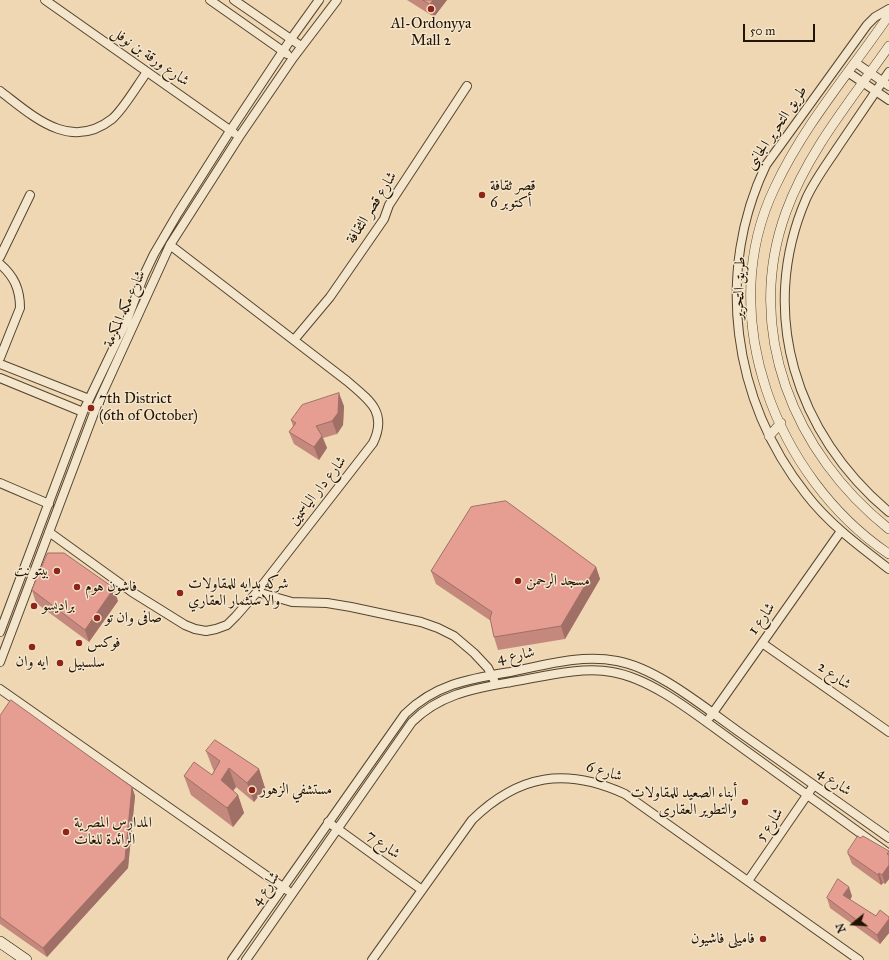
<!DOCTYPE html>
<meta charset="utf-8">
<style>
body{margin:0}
#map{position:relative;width:889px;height:960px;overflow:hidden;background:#eed7b2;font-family:"IM FELL Great Primer",serif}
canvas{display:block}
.north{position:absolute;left:833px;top:904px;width:40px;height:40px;-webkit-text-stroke:3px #f4e5cd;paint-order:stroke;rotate:252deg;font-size:11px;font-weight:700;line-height:16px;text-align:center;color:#221403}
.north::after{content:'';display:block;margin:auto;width:14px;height:18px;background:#221403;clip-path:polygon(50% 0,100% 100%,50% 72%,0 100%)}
.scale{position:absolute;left:743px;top:24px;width:72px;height:18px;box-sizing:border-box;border:2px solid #221403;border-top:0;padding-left:5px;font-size:12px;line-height:14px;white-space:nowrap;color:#221403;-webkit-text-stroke:3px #f4e5cd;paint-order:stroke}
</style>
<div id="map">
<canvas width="889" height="960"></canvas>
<div class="north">N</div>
<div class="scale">50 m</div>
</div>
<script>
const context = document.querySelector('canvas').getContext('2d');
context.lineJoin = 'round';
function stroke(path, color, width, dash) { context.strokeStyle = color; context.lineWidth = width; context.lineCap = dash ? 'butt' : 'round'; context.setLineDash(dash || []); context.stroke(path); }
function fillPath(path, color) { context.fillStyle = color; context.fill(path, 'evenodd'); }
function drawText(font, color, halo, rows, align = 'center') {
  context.font = font + ' "IM FELL Great Primer",Amiri,serif'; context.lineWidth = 3; context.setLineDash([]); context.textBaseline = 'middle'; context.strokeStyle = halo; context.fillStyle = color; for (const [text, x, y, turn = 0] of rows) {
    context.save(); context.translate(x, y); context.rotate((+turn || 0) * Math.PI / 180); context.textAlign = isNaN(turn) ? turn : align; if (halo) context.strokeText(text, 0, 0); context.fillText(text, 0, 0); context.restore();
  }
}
const minor = new Path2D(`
 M 45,0 L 234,133
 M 210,0 L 287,54
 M 234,0 L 301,46
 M 889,9 L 875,17 L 867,25 L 766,165 C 715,272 732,401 806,494 C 829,524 859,546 889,569
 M 856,63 L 889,86
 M 889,72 C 872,97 855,122 838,147 C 827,164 814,181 806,199 C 757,313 796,434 889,512
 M 849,73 L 889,100
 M 0,91 C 33,116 70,152 112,119 C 123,110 138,84 147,72
 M 0,257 L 30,195
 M 0,264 C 14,276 20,289 20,308 L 0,358
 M 294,340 L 330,297 L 384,219 L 389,205 L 467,86
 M 0,364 L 89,399
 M 0,378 L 83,412
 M 0,483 L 49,504
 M 49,532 L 132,592 L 185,625 L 195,629 L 206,631 L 216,629 L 227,625 L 236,616 L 257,592 L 373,443 C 388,412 369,400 347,381 L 170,245
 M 257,592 L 292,602 L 327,603 L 351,607 L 421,622 L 438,628 L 454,636 L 474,653 L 488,668 L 494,680
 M 0,632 L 83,412 L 127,320 L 144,275 L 154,254 L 178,213 L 230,131 L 291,39 L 319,0
 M 762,643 L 889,732
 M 0,662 L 97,405 L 170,245 L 239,137 L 293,58 L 337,0
 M 0,689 L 287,890
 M 710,717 L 841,531
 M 328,822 L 422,890
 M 748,881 L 814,785
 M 232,960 L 405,714 C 436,684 469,679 510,672 C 545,665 581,654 617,661 C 657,668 705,708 739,732 C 789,767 839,803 889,838
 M 246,960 L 412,722 C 440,694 473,689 511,682 C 541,677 582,666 612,672 C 654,679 700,718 734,742 C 786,779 837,817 889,854
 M 372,960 L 472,820 C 519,774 566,767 625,794 L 859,960`);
const tertiary = new Path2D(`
 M 889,15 C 850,72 804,125 775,187 C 713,315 776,478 889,554
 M 889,46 C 852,99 808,151 786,212 C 743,330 794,454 889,529
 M 769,436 L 781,423`);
const secondary = new Path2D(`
 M 0,942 L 26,960`);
stroke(minor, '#55452f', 10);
stroke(tertiary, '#55452f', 10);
stroke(secondary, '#221403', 12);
stroke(minor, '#f4e5cd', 8);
stroke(tertiary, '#f4e5cd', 9);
stroke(secondary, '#f4e5cd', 11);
fillPath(new Path2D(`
 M 407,0 L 447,0 L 434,17 Z
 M 344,406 L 343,425 L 337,434 L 323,438 L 327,448 L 319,460 L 294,444 L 289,432 L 293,426 L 291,420 Z
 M 596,567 L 600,579 L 565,639 L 498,650 L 494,637 L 491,621 L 436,584 L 431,571 Z
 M 32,590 L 118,601 L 89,642 L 36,603 Z
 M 0,716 L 132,787 L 135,796 L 128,868 L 47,957 L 0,924 Z
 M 206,751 L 259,769 L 265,788 L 254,802 L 236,787 L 233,791 L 238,795 L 244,813 L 233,827 L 191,795 L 184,776 L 212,775 L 214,771 L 213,769 Z
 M 860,838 L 889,852 L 889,879 L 885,884 L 883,883 L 881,885 L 852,864 L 848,854 Z
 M 852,896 L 850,900 L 876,916 L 889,917 L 889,933 L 880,944 L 830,908 L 827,898 Z`), '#c5887d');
fillPath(new Path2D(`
 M 433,0 L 447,0 L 434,17 L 430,4 Z
 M 339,393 L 344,406 L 343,425 L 337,434 L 332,421 Z
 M 322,436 L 327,448 L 319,460 L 314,447 Z
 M 596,567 L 600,579 L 565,639 L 561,626 Z
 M 114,588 L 118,601 L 89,642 L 85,630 Z
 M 229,768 L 236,787 L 227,799 L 221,780 Z
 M 259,769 L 265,788 L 254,802 L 247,783 Z
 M 132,787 L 135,796 L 128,868 L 47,957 L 43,948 Z
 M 238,795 L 244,813 L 233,827 L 227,808 Z
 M 889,865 L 889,879 L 885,884 L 882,875 Z
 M 879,873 L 883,883 L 881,885 L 878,875 Z
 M 849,887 L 852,896 L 847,905 L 843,895 Z
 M 889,919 L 889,933 L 880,944 L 877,935 Z`), '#a06f66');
const building = new Path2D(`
 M 423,0 L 433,0 L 430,4 Z
 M 339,393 L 338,413 L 332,421 L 316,426 L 322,436 L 314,447 L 289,432 L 296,423 L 291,420 L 302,405 Z
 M 506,501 L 596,567 L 561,626 L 494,637 L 490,618 L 492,612 L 431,571 L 471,507 Z
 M 48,553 L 64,553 L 114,588 L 85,630 L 32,590 Z
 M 11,700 L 132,787 L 125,859 L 43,948 L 0,917 L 0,716 Z
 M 215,740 L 259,769 L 247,783 L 229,768 L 221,780 L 238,795 L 227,808 L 184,776 L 194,762 L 212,775 L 220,761 L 206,751 Z
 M 858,836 L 860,838 L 863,836 L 889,851 L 887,854 L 889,855 L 889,865 L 882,875 L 879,873 L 878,875 L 848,854 L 848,851 Z
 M 838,879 L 849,887 L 843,895 L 876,916 L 880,910 L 889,917 L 889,919 L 877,935 L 827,898 Z`);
fillPath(building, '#e59e91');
stroke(building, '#a06f66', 1);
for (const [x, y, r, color] of [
 [431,9,4,"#8f2418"],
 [482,195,4,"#8f2418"],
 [91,408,4,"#8f2418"],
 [57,571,4,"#8f2418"],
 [518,581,4,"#8f2418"],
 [77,587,4,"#8f2418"],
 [180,593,4,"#8f2418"],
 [34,606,4,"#8f2418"],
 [97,618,4,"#8f2418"],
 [79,643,4,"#8f2418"],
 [32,647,4,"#8f2418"],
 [60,663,4,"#8f2418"],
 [252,790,4,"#8f2418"],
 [745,802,4,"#8f2418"],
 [66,832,4,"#8f2418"],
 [763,939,4,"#8f2418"]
]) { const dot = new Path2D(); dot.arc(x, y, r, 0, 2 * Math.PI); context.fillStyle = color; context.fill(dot); stroke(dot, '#f4e5cd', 1.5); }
drawText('15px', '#221403', '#f4e5cd', [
 ["Al-Ordonyya",431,24,"center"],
 ["Mall 2",431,41,"center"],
 ["قصر ثقافة",490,186],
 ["6 أكتوبر",490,203],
 ["7th District",99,399],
 ["(6th of October)",99,416],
 ["بيتو نت",49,571,"right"],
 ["مسجد الرحمن",526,581],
 ["شركه بدايه للمقاولات",188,584],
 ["والاستثمار العقاري",188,601],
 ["فاشون هوم",85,587],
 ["براديسو",42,606],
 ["صافى وان تو",105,618],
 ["فوكس",87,643],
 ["ايه وان",32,662,"center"],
 ["سلسبيل",68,663],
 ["مستشفي الزهور",260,790],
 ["أبناء الصعيد للمقاولات",737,793,"right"],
 ["والتطوير العقارى",737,810,"right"],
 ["المدارس المصرية",74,823],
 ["الرائدة للغات",74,840],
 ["فاميلى فاشيون",755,939,"right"]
], 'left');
drawText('15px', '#221403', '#f4e5cd', [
 ["شارع ورقة بن نوفل",150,57,35],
 ["طريق التحرير الجانبى",777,128,-56],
 ["شارع قصر الثقافة",372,208,-58],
 ["طريق التحرير",740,288,-88],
 ["شارع مكه المكرمة",125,309,-66],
 ["شارع دار الياسمين",318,491,-52],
 ["شارع 1",762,619,-55],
 ["شارع 4",516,656,-10],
 ["شارع 2",834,676,35],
 ["شارع 6",604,772,17],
 ["شارع 4",834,782,35],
 ["شارع 5",770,825,-56],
 ["شارع 7",383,845,36],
 ["شارع 4",266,889,-55]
]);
</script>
